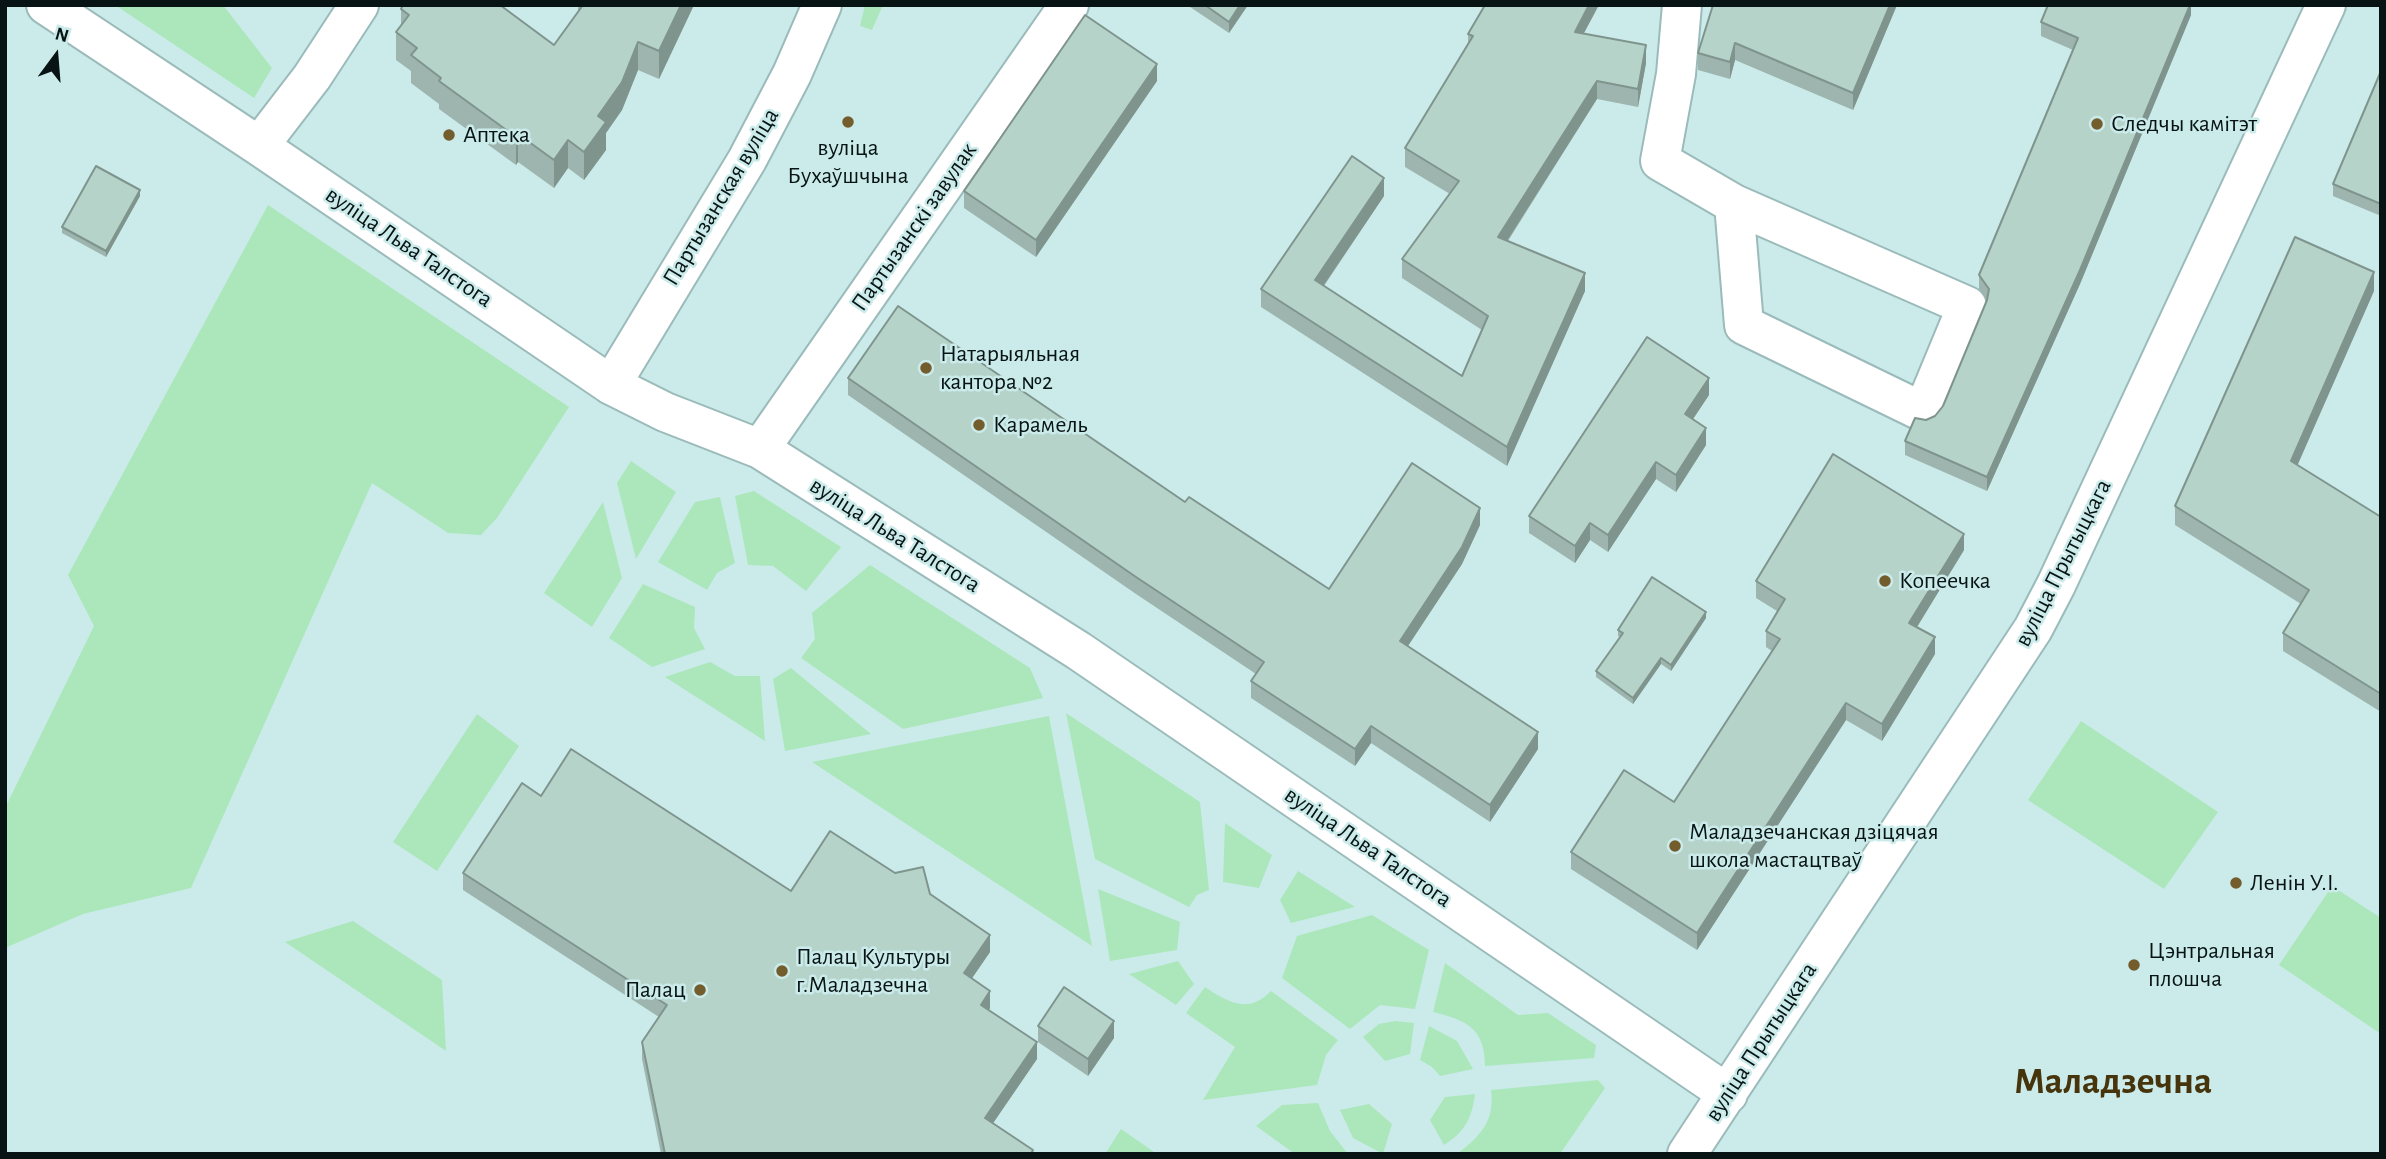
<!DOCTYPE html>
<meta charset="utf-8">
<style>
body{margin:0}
#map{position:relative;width:2386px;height:1159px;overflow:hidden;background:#cbebeb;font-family:"Alegreya Sans",sans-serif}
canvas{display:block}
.frame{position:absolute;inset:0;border:7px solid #081313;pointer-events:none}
.north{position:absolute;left:21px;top:21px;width:70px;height:70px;-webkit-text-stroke:5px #cbebeb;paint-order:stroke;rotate:16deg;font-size:19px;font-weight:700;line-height:28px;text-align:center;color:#081313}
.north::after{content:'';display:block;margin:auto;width:24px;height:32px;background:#081313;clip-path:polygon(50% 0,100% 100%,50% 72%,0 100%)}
</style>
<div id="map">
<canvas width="2386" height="1159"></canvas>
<div class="frame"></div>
<div class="north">N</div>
</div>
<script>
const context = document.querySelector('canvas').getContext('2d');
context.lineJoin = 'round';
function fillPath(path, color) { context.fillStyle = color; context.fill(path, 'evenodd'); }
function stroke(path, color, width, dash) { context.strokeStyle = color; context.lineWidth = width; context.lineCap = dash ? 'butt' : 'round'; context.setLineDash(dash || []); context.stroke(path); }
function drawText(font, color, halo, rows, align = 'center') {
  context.font = font + ' "Alegreya Sans",sans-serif'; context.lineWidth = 5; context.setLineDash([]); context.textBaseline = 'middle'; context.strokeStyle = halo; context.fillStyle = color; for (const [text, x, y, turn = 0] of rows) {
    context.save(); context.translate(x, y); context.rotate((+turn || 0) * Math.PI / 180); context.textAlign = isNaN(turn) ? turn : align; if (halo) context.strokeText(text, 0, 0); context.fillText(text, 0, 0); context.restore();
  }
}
fillPath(new Path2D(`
 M 115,5 L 223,5 L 272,68 L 254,98 Z
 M 865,5 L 883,5 L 872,30 L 860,26 Z
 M 268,205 L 569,407 L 497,518 L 481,535 L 448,533 L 372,483 L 191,888 L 83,914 L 5,948 L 5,808 L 94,626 L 68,575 Z
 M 631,461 L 676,492 L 636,559 L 617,483 Z
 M 754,491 L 841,547 L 806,591 L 773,566 L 748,565 L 735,496 Z
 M 720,497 L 735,563 L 717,573 L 707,590 L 658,562 L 695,502 Z
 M 603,502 L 622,578 L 592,627 L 544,593 Z
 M 870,565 L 1030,668 L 1043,698 L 903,729 L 801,658 L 815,639 L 812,613 Z
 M 643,584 L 695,607 L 694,628 L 705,649 L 652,667 L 609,638 Z
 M 710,662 L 735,676 L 760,676 L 765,741 L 665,677 Z
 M 791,668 L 871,734 L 785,751 L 773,679 Z
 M 1066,713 L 1200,802 L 1209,890 L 1197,895 L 1189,907 L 1095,859 Z
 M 477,714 L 519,746 L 437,871 L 393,842 Z
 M 1049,716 L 1092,946 L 812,762 Z
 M 2081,721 L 2218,812 L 2164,889 L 2028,800 Z
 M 1225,823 L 1272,855 L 1259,888 L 1223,882 Z
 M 1298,871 L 1355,907 L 1291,923 L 1280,900 Z
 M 2332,886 L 2381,918 L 2381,1034 L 2279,965 Z
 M 1098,889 L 1180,922 L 1177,950 L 1110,961 Z
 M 1372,915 L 1429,950 L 1415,1009 L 1380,1005 L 1350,1029 L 1282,978 L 1297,936 Z
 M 353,921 L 442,980 L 446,1051 L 285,942 Z
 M 1178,961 L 1194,984 L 1176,1005 L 1129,974 Z
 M 1445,963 L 1518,1015 L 1548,1013 L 1596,1045 L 1594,1058 L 1485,1066 C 1485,1028 1466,1020 1433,1012 Z
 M 1205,987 C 1229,1003 1249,1014 1271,991 L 1338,1040 L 1326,1055 L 1317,1085 L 1203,1100 L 1235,1047 L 1186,1013 Z
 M 1395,1021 L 1414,1023 L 1410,1054 L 1385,1061 L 1363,1037 L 1379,1024 Z
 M 1429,1026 L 1457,1041 L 1473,1069 L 1440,1076 L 1432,1067 L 1420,1060 Z
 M 1598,1080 L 1605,1088 L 1560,1154 L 1457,1154 C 1480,1136 1495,1122 1491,1090 Z
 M 1475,1094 C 1472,1118 1465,1132 1444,1145 L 1430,1120 L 1445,1097 Z
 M 1318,1103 L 1330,1131 L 1348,1154 L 1295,1154 L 1256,1126 L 1282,1105 Z
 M 1369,1104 L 1392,1124 L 1383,1154 L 1353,1138 L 1340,1110 Z
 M 1121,1129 L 1157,1154 L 1105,1154 Z`), '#abe7bb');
const street = new Path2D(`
 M 46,5 L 259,146 L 611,385 L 665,412 L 760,449 L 1079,651 L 1728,1094
 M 1682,5 L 1676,74 L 1660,161 L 1734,204 L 1967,306 L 1923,412 L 1744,325 L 1734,204
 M 259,146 L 312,77 L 359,5
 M 611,385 L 747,160 L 792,74 L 822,5
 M 760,449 L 1069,5
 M 1687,1154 L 2033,629 L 2056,585 L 2326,5`);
stroke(street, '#9bbaba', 42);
stroke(street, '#fff', 38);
fillPath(new Path2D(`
 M 578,5 L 694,5 L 659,79 L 638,70 L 622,110 L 606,133 L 606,150 L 584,180 L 568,168 L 554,188 L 518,162 L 516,165 L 439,109 L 439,104 L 411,83 L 411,71 L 396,60 L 396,32 L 401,26 L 401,9 L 554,45 L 578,11 Z
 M 1187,5 L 1248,5 L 1229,33 Z
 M 1897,5 L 1853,110 L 1735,60 L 1730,79 L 1698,70 L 1698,53 Z
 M 2191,5 L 2191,15 L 2080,284 L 1987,491 L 1905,455 L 1905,441 L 1926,420 L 1935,416 L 1943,406 L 1987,300 L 1979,289 L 1979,275 L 2073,50 L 2041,36 L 2041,22 Z
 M 1584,33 L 1646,63 L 1638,107 L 1597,99 L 1508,241 L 1585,291 L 1507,466 L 1261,307 L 1261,289 L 1384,196 L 1324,286 L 1462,376 L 1482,330 L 1402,278 L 1402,259 L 1450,194 L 1405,167 L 1405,148 L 1468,43 L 1468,34 Z
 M 2381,71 L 2381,216 L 2333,196 L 2333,184 Z
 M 1157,81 L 1036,257 L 964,208 L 964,191 Z
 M 140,196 L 106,257 L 62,233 L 62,227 Z
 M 2374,291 L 2297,465 L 2381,517 L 2381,712 L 2283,651 L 2283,633 L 2301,604 L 2175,525 L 2175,506 Z
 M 848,378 L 1185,502 L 1329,589 L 1480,525 L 1462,564 L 1408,646 L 1538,749 L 1490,822 L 1371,743 L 1355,766 L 1251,698 L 1251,681 L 1256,674 L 1136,594 L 848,395 Z
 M 1709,395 L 1693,419 L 1706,445 L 1676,492 L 1656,479 L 1608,552 L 1590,540 L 1575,563 L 1529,533 L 1529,516 Z
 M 1964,550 L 1917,627 L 1935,654 L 1882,741 L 1846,720 L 1697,950 L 1571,869 L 1571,852 L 1674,802 L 1772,651 L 1766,647 L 1766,631 L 1777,611 L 1756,598 L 1756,581 Z
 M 1706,618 L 1671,671 L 1661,664 L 1633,704 L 1596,677 L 1596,671 L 1620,637 L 1618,636 L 1618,630 Z
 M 541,796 L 791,891 L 895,873 L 930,894 L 990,952 L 972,978 L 990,1008 L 989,1010 L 1037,1059 L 993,1123 L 1033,1154 L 661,1154 L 642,1059 L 642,1042 L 659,1017 L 463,890 L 463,873 Z
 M 1038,1026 L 1114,1038 L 1088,1076 L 1038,1042 Z`), '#9db5ae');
fillPath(new Path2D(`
 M 681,5 L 694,5 L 659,79 L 659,51 Z
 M 1240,5 L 1248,5 L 1229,33 L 1229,22 Z
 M 1589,5 L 1599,5 L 1575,50 L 1575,32 Z
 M 1890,5 L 1897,5 L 1853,110 L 1853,93 Z
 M 2190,5 L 2191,5 L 2191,15 L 2080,284 L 1987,491 L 1987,477 Z
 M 638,42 L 638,70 L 622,110 L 606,133 L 606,150 L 584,180 L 584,152 L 598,116 Z
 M 1735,43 L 1735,60 L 1730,79 L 1730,62 Z
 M 1646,45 L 1646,63 L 1638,107 L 1638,89 Z
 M 1157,64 L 1157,81 L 1036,257 L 1036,240 Z
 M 1597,81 L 1597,99 L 1498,255 L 1498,237 Z
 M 518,134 L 518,162 L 516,165 L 516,137 Z
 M 568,140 L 568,168 L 554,188 L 554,160 Z
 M 1384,178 L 1384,196 L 1315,298 L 1315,280 Z
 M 140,190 L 140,196 L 106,257 L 106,251 Z
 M 2374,272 L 2374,291 L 2291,480 L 2291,461 Z
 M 1585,273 L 1585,291 L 1507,466 L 1507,447 Z
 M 1709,378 L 1709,395 L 1685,431 L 1685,414 Z
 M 1706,428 L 1706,445 L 1676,492 L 1676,475 Z
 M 1656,462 L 1656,479 L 1608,552 L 1608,535 Z
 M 1480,508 L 1480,525 L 1462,564 L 1400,658 L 1400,641 Z
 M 1590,523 L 1590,540 L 1575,563 L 1575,546 Z
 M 1964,534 L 1964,550 L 1909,640 L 1909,623 Z
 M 1706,612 L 1706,618 L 1671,671 L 1671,665 Z
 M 1935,637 L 1935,654 L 1882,741 L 1882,724 Z
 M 1661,658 L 1661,664 L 1633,704 L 1633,698 Z
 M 1846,703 L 1846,720 L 1697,950 L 1697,933 Z
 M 1371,726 L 1371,743 L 1355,766 L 1355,749 Z
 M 1538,732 L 1538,749 L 1490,822 L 1490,805 Z
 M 990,935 L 990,952 L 964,990 L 964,973 Z
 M 990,991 L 990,1008 L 981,1021 L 981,1005 Z
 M 1114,1021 L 1114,1038 L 1088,1076 L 1088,1059 Z
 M 1037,1042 L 1037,1059 L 985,1135 L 985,1118 Z`), '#7f948d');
const building = new Path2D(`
 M 403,5 L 500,5 L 554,45 L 583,5 L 681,5 L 659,51 L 638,42 L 622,82 L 598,116 L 606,122 L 584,152 L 568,140 L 554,160 L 518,134 L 516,137 L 439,81 L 441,78 L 411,55 L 417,48 L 396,32 L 409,15 L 401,9 Z
 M 1205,5 L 1240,5 L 1229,22 Z
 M 1485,5 L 1589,5 L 1575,32 L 1646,45 L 1638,89 L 1597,81 L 1498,237 L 1585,273 L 1507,447 L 1261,289 L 1352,156 L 1384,178 L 1315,280 L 1462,376 L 1488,316 L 1402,259 L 1459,181 L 1405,148 L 1473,36 L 1468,34 Z
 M 1713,5 L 1890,5 L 1853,93 L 1735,43 L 1730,62 L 1698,53 Z
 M 2048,5 L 2190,5 L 2080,270 L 1987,477 L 1905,441 L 1915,418 L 1926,420 L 1935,416 L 1943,406 L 1987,300 L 1989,289 L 1979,275 L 2078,38 L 2041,22 Z
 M 1085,15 L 1157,64 L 1036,240 L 964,191 Z
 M 2381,71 L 2381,204 L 2333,184 Z
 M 96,166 L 140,190 L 106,251 L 62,227 Z
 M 2295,237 L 2374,272 L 2291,461 L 2381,517 L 2381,694 L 2283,633 L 2309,590 L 2175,506 Z
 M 898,306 L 1185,502 L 1189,497 L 1329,589 L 1412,463 L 1480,508 L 1462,547 L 1400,641 L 1538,732 L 1490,805 L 1371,726 L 1355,749 L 1251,681 L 1264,662 L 1136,577 L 848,378 Z
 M 1647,337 L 1709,378 L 1685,414 L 1706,428 L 1676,475 L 1656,462 L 1608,535 L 1590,523 L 1575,546 L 1529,516 Z
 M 1833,454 L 1964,534 L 1909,623 L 1935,637 L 1882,724 L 1846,703 L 1697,933 L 1571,852 L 1624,770 L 1674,802 L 1780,639 L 1766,631 L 1785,599 L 1756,581 Z
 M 1652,577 L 1706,612 L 1671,665 L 1661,658 L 1633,698 L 1596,671 L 1623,633 L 1618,630 Z
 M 571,749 L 791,891 L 830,831 L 895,873 L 923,867 L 930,894 L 990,935 L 964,973 L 990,991 L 981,1005 L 1037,1042 L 985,1118 L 1033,1150 L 1031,1154 L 665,1154 L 642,1042 L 667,1005 L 463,873 L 522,783 L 541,796 Z
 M 1064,987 L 1114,1021 L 1088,1059 L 1038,1026 Z`);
fillPath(building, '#b6d3ca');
stroke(building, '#7f948d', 2);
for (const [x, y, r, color] of [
 [848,122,7,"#735d2d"],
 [2097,124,7,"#735d2d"],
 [449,135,7,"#735d2d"],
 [926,368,7,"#735d2d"],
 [979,425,7,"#735d2d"],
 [1885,581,7,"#735d2d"],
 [1675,846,7,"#735d2d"],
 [2236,883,7,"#735d2d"],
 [2134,965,7,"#735d2d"],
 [782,971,7,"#735d2d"],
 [700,990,7,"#735d2d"]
]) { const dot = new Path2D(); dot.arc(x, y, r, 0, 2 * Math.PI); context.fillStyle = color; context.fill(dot); stroke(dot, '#cbebeb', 2.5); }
drawText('24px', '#081313', '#cbebeb', [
 ["Следчы камітэт",2111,124],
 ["Аптека",463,135],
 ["вуліца",848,148,"center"],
 ["Бухаўшчына",848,176,"center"],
 ["Натарыяльная",940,354],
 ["кантора №2",940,382],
 ["Карамель",993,425],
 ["Копеечка",1899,581],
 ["Маладзечанская дзіцячая",1689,832],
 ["школа мастацтваў",1689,860],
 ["Ленін У.І.",2250,883],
 ["Цэнтральная",2148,951],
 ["плошча",2148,979],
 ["Палац Культуры",796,957],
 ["г.Маладзечна",796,985],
 ["Палац",686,990,"right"]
], 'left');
drawText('24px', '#081313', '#cbebeb', [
 ["Партызанская вуліца",721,197,-59],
 ["Партызанскі завулак",914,227,-55],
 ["вуліца Льва Талстога",409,247,34],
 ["вуліца Льва Талстога",895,535,32],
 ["вуліца Прытыцкага",2063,563,-63],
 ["вуліца Льва Талстога",1368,847,34],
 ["вуліца Прытыцкага",1761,1042,-57]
]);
drawText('bold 38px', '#46340c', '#cbebeb', [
 ["Маладзечна",2113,1082]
]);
</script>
